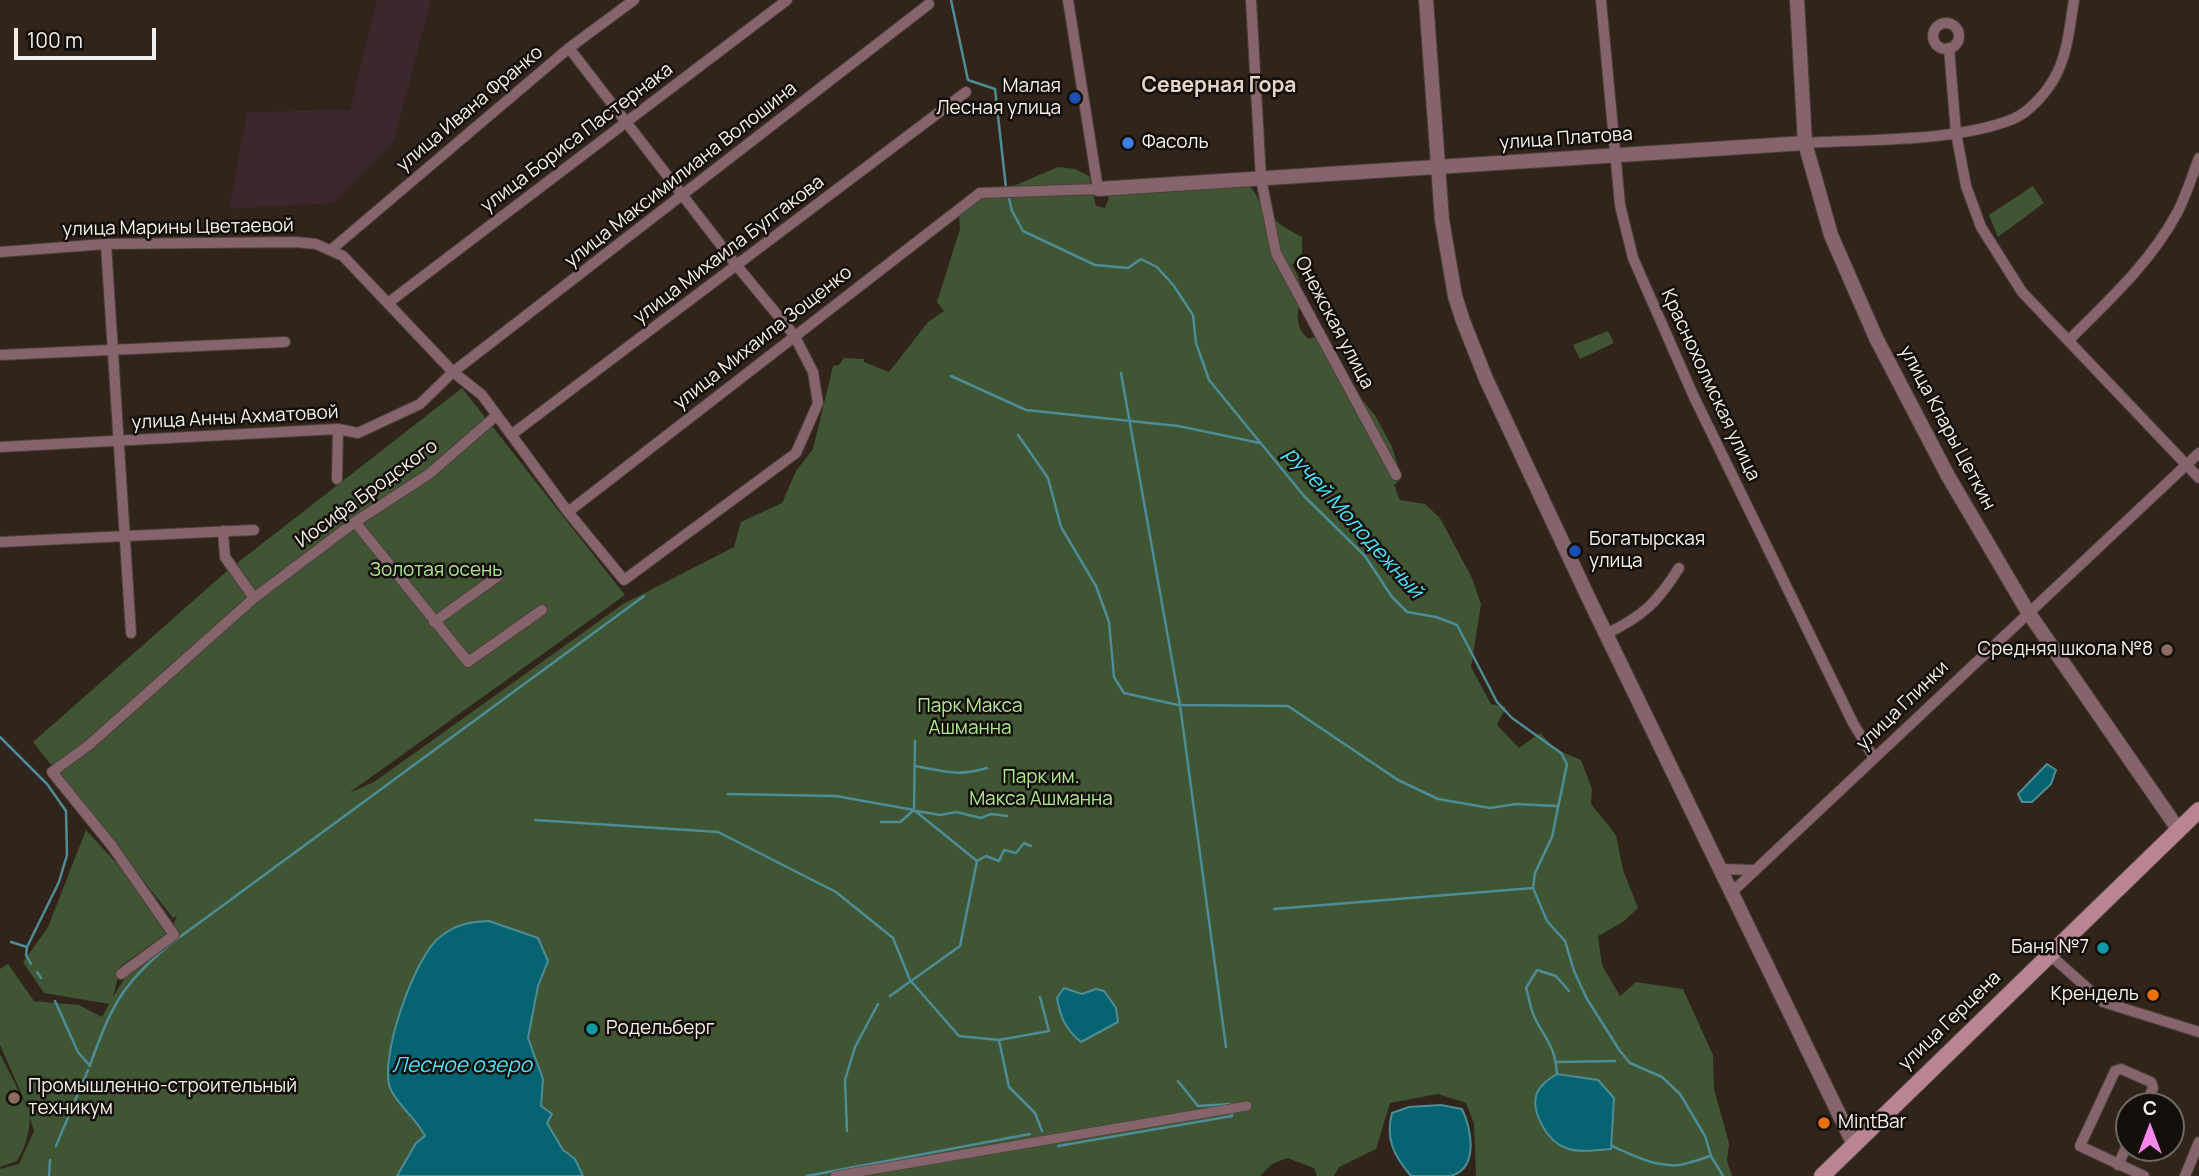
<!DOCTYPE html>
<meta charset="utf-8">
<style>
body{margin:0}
#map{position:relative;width:2199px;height:1176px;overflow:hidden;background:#30241b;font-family:Manrope,sans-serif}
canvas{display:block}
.north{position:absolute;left:2115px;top:1092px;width:70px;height:70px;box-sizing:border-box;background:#140f0a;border:2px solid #6f6963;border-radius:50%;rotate:0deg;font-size:19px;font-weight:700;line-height:28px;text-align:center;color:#f7efe9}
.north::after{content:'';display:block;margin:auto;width:24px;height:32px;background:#f788eb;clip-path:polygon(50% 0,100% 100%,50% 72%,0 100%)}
.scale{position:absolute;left:14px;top:28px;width:142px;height:32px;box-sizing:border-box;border:4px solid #f7efe9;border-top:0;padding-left:9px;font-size:21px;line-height:24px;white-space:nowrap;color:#f7efe9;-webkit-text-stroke:5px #140f0a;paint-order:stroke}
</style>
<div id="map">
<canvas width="2199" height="1176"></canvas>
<div class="north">С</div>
<div class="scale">100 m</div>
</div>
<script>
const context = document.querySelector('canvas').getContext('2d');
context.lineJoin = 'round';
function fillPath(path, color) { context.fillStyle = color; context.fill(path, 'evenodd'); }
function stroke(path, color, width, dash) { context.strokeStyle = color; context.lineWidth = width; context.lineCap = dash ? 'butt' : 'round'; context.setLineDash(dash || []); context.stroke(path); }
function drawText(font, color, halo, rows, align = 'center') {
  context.font = font + ' Manrope,sans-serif'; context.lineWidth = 5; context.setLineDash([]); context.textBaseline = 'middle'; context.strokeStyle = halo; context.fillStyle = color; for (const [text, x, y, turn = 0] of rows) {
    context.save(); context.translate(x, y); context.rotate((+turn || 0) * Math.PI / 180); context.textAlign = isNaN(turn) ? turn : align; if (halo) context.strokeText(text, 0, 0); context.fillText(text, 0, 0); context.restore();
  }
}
fillPath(new Path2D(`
 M 377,0 L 431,0 L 394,141 L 333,203 L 229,209 L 247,112 L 350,110 Z`), '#3c282c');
fillPath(new Path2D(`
 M 1058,167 L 1075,169 L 1089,176 L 1096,206 L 1105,208 L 1110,194 L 1249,186 C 1256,192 1257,197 1261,205 C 1270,219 1288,230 1302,237 L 1302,254 L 1292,265 C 1295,270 1298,275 1299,281 C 1304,303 1288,323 1309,339 L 1325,333 L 1353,388 L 1376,417 L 1392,447 L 1402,478 L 1394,485 L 1400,500 L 1425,504 L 1440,518 L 1472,578 L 1481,604 L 1471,667 L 1491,704 L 1506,707 L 1497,725 L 1519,748 L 1540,733 L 1555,749 L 1581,760 L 1592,789 L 1591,804 L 1616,835 L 1623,870 L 1638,908 L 1623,922 L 1598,936 L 1602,965 L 1620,996 L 1636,982 L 1683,989 L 1713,1055 L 1714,1089 L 1729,1143 L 1727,1161 L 1732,1176 L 1476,1176 L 1474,1124 L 1466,1103 L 1438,1094 L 1390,1103 L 1376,1149 L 1339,1167 L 1334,1176 L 1317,1176 L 1314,1168 L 1287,1158 L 1272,1164 L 1260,1176 L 0,1176 L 0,1169 L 19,1164 L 34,1131 L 30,1117 C 29,1134 26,1146 17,1161 L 0,1167 L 0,1054 L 28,1109 L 0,1045 L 0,969 L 8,964 L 34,1001 L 79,1005 L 102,1017 L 109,1004 L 44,993 L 23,962 L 48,927 L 86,830 L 132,880 L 168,932 L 121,966 L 113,997 L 133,965 L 168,938 L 177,916 L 173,918 L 33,742 L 227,571 L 462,388 L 625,595 L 349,793 L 374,782 L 623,604 L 734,547 L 741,522 L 782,503 L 796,471 L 813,449 L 833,366 L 839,365 L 844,358 L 864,359 L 864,362 L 889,372 L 928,322 L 944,311 L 937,302 L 960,229 L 959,215 L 968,199 L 1018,184 Z
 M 2033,186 L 2044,203 L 1998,237 L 1989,215 Z
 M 1608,331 L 1614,343 L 1580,359 L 1573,345 Z`), '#3f5534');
const water = new Path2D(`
 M 2047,764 L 2056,770 L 2051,784 L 2032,802 L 2022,802 L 2018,794 Z
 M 489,921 L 538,938 L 548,961 L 538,986 L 528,1038 L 543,1079 L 541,1106 L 552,1114 L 547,1123 L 563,1150 L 575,1159 L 583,1176 L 397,1176 L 416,1143 L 425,1136 C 417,1119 400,1108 391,1090 C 377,1062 415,955 440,937 C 456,924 469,922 489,921 Z
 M 1064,988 L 1082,994 L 1096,989 L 1104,991 L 1116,1008 L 1118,1022 L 1081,1042 C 1066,1030 1060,1017 1057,998 Z
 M 1557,1074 L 1598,1080 L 1614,1098 L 1611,1149 C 1598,1150 1579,1153 1566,1148 C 1548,1142 1530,1112 1537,1093 C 1541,1084 1549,1079 1557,1074 Z
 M 1441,1105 L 1462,1109 C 1471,1127 1480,1169 1450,1176 C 1439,1176 1423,1176 1411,1176 C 1394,1156 1385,1139 1392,1113 L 1409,1107 Z`);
fillPath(water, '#066371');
stroke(water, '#4e8d95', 2);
stroke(new Path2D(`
 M 951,0 L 968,80 L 995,89 L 1006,188
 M 1008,194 L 1012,211 L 1023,231 L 1095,265 L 1128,268 L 1141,259 L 1157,267 L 1174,286 L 1193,315 L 1196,343 L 1209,380 L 1304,496 L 1365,556 L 1392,597 L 1407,612 L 1436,617 L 1457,625 L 1497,702 L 1512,718 L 1561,753 L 1567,764 L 1552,837 L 1535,873 L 1533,888 L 1547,921 L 1565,941 L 1574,971 L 1587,999 L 1620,1051 L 1630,1063 L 1662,1077 L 1680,1094 L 1705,1136 L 1711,1156 L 1723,1176
 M 1121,373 L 1180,705 L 1226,1047
 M 951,376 L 1026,410 L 1178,426 L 1260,443
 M 1018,435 L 1048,478 L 1061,527 L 1096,586 L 1109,622 L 1114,677 L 1124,693 L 1178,705 L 1288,706 L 1398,780 L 1438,799 L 1490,808 L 1516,804 L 1557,806
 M 0,737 L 47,784 L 66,811 L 67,855 L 59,882 L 27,947 L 26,955 L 31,964
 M 915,766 C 944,771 957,777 987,768
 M 728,794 L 836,796 L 914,810 L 977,861 L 960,946 L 890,996
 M 917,811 L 940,815 L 956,812 L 981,818 L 991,814 L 1007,816
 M 535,820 L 718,832 L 836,892 L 893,938 L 910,980 L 959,1036 L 999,1040 L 1009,1087 L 1035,1113 L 1042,1131
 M 881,822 L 900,822 L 914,810 L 915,741
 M 977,861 L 986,856 L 999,861 L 1004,850 L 1016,853 L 1024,843 L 1031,846
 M 1274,909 L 1533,888
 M 11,942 L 27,947
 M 37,972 L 41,978
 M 55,1001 L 78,1052 L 90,1066
 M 999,1040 L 1049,1031 L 1040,997
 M 1556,1062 L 1615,1061
 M 90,1065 C 111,1007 121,985 169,945 L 644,596
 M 1557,1074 C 1555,1044 1545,1040 1534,1016 C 1530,1007 1529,997 1526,988 L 1537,970 L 1556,976 L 1569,991
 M 847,1131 L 845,1080 L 855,1047 L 878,1004
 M 56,1146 L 88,1070
 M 1058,1146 L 1232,1116 L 1230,1104 L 1198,1106 L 1178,1081
 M 1612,1146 C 1632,1155 1655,1167 1678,1165 C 1688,1164 1700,1159 1711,1156
 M 49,1176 L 50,1160
 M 807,1176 L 1030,1134`), '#4e8d95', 2.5);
const pedestrian = new Path2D(`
 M 835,1176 L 1247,1106`);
const minor = new Path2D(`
 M 1251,0 L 1261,179 L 1276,253 L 1396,475
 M 1601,0 L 1620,205 L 1633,258 L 1694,397 L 1853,723 L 1874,758
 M1933 36a13 13 0 1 1 26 0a13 13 0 1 1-26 0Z
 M 1949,48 L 1956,133 L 1966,186 L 1981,227 L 2022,292 L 2199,478
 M 1805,143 C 1867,139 1956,142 2013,119 C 2030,112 2049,90 2057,73 C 2068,51 2070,24 2074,0
 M 106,244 L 131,633
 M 332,249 L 569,48 L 634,0
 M 0,252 L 106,244 L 295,242 L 316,244 L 343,256 L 453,372 L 482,395 L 568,512 L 624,580 L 796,453 L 818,403 L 813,372 L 794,335 L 737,266 L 569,48
 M 388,303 L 787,0
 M 2069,340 C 2109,300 2150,263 2177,213 C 2186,196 2192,176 2199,158
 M 0,355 L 285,342
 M 511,435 L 966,92
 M 0,447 L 338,429 L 358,433 L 420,404 L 453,372 L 929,4
 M 337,479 L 338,429
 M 568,512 L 980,193 L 1098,189 L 1068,0
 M 355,522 L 468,662 L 542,610
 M 223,531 L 225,557 L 254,598
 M 0,542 L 254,530
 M 434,622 L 498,576
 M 1606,634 C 1643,616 1657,603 1679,568
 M 1720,869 L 1754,870
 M 1731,893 L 2199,453
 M 2049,954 L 2103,1002 L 2199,1032
 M 121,974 L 174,935 L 112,846 L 52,772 L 89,745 L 254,598 L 355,522 L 429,474 L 497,415
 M 2118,1165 L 2129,1141
 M 2144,1176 L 2080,1146 L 2115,1071 L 2121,1069 L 2151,1082 L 2153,1088 L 2145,1106
 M 2185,1176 L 2199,1142`);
const tertiary = new Path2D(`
 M 1426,0 L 1442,220 L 1455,296 L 1463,321 L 1486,379 L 1589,599 L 1854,1145
 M 1797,0 L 1805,143 L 1831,235 L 1876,338 L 1948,476 L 2028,612 L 2178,829
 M 1098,189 L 1805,143`);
const secondary = new Path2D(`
 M 1822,1176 L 2199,810`);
stroke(pedestrian, '#4c4038', 10);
stroke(minor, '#4c4038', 12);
stroke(tertiary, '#4c4038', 16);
stroke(secondary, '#4c4038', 18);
stroke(pedestrian, '#85646c', 9);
stroke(minor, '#85646c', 10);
stroke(tertiary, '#85646c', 14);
stroke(secondary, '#ba8593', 16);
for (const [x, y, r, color] of [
 [1075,98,7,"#1a4fb4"],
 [1128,143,7,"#3f7fe0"],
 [1575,551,7,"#1a4fb4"],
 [2167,650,7,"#8d6e63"],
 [2103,948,7,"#0f9aa8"],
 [2153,995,7,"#e8710a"],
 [592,1029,7,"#0f9aa8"],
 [14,1098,7,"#8d6e63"],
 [1824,1123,7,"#e8710a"]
]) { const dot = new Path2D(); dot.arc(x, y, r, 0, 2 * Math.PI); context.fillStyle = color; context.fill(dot); stroke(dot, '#140f0a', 2.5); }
drawText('19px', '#f7efe9', '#140f0a', [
 ["Малая",1061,87,"right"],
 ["Лесная улица",1061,109,"right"],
 ["Фасоль",1142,143],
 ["Богатырская",1589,540],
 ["улица",1589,562],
 ["Средняя школа №8",2153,650,"right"],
 ["Баня №7",2089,948,"right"],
 ["Крендель",2139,995,"right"],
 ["Родельберг",606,1029],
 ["Промышленно-строительный",28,1087],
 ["техникум",28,1109],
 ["MintBar",1838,1123]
], 'left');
drawText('19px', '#f7efe9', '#140f0a', [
 ["улица Ивана Франко",470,109,-40],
 ["улица Бориса Пастернака",577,138,-37],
 ["улица Платова",1566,139,-4],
 ["улица Максимилиана Волошина",681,175,-38],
 ["улица Марины Цветаевой",178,228,-1],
 ["улица Михаила Булгакова",729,250,-37],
 ["Онежская улица",1334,323,62],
 ["улица Михаила Зощенко",763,338,-38],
 ["Краснохолмская улица",1710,385,65],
 ["улица Анны Ахматовой",235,418,-3],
 ["улица Клары Цеткин",1947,428,62],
 ["Иосифа Бродского",367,494,-36],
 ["улица Глинки",1903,706,-44],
 ["улица Герцена",1950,1021,-44]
]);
drawText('19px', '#aee892', '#140f0a', [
 ["Золотая осень",436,571],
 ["Парк Макса",970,707],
 ["Ашманна",970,729],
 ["Парк им.",1041,778],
 ["Макса Ашманна",1041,800]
]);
drawText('bold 21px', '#e5d5c8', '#140f0a', [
 ["Северная Гора",1219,86]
]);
drawText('italic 21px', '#4ee3fe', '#140f0a', [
 ["ручей Молодежный",1353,523,48],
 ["Лесное озеро",462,1066]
]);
</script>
